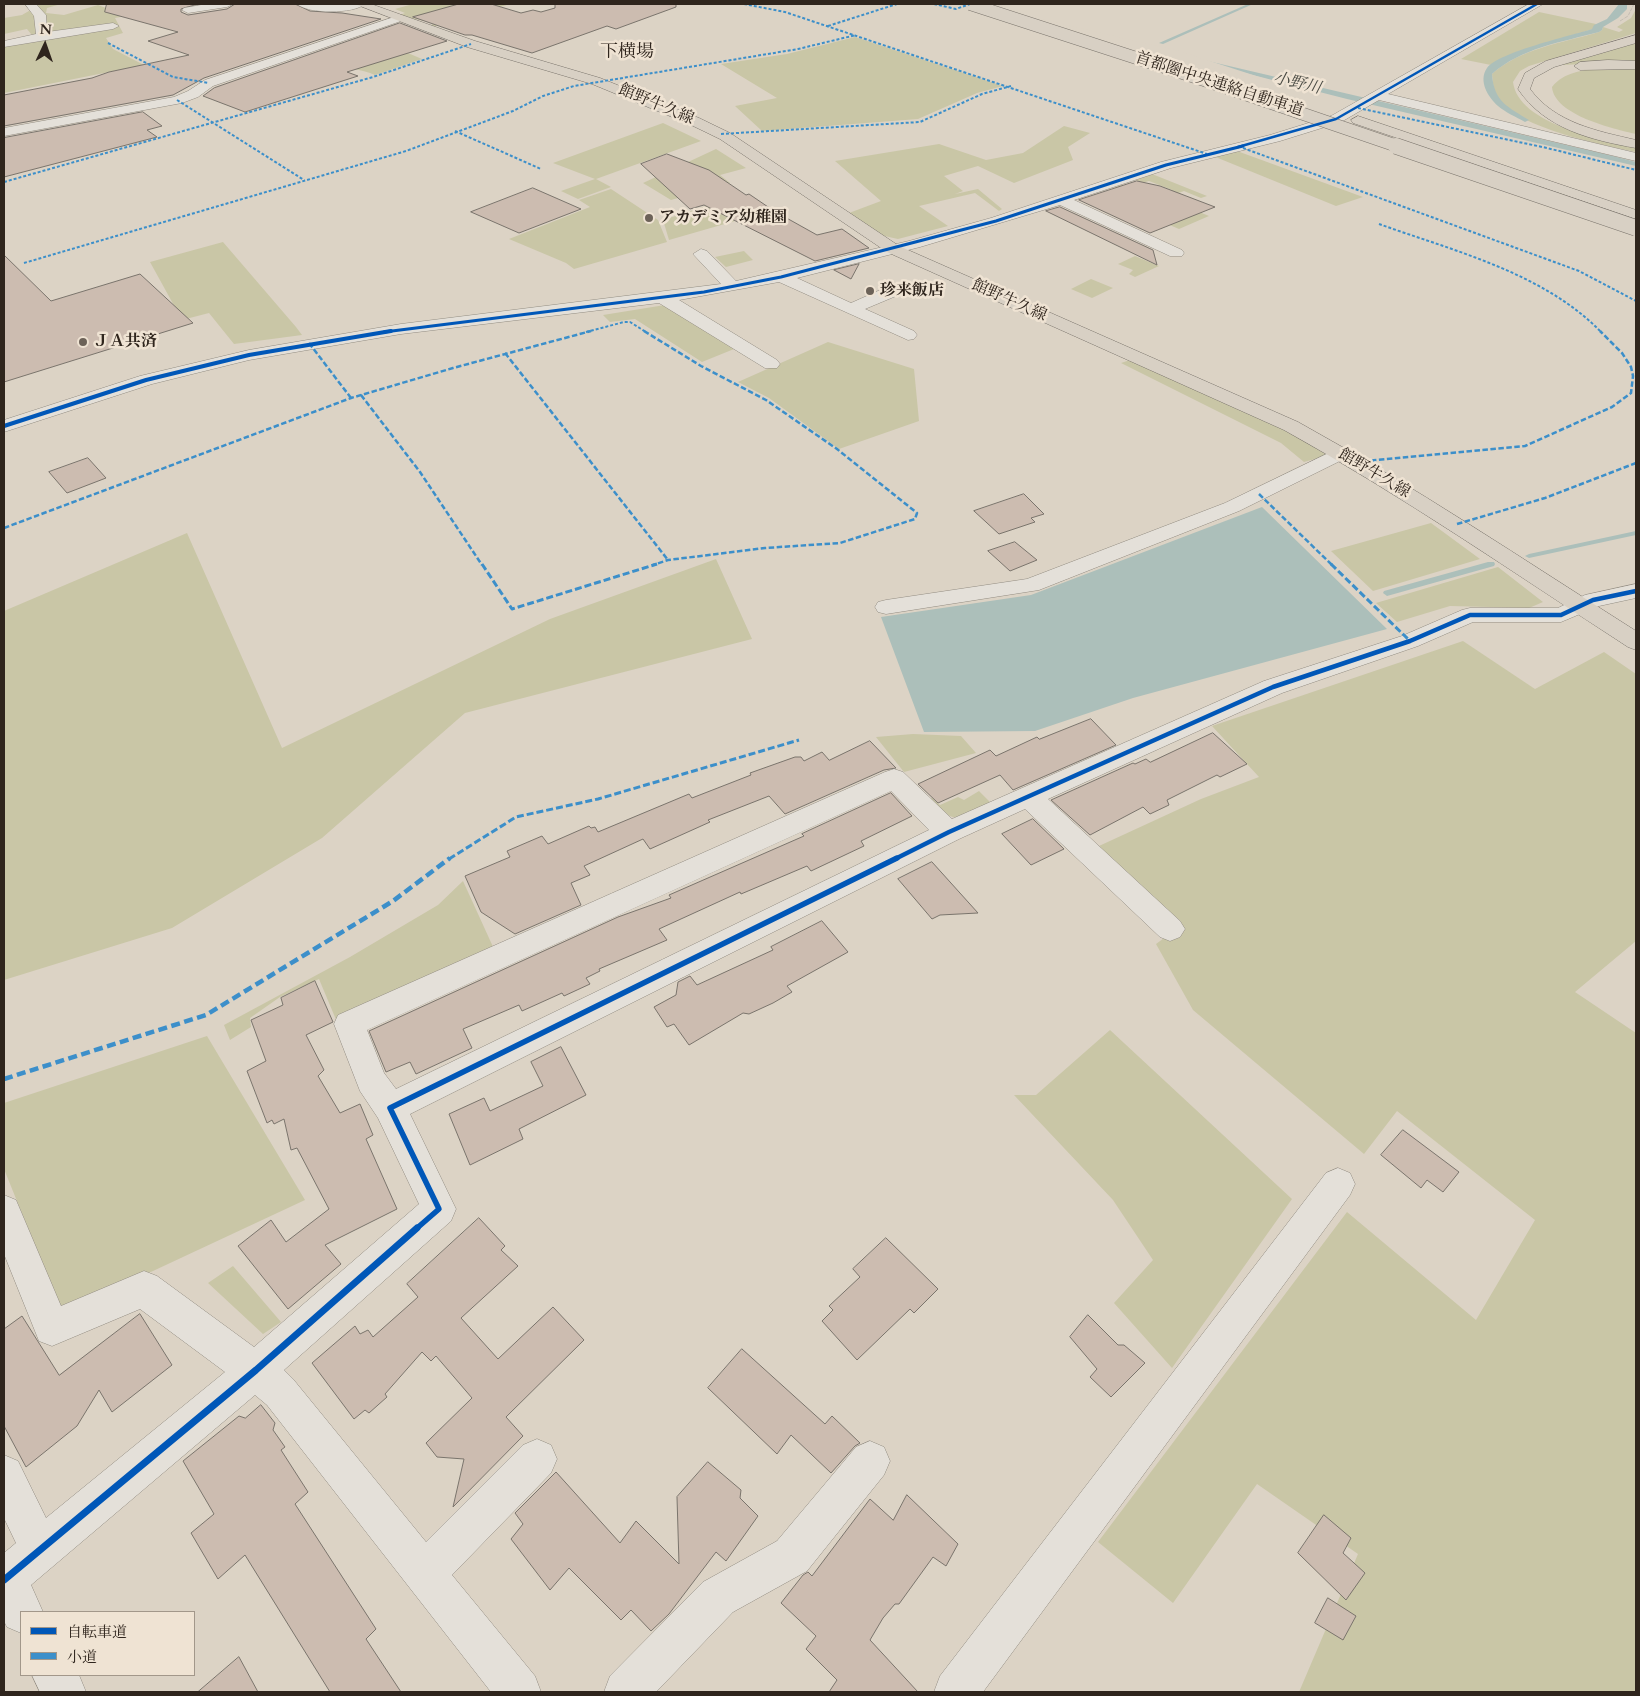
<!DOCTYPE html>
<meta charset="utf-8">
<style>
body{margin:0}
#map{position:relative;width:1640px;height:1696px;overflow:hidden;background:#dcd3c5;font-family:Cardo,"Noto Serif JP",serif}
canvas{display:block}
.frame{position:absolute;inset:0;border:5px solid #2f251d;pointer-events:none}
.legend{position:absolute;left:20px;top:1611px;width:175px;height:65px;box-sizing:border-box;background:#efe3d3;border:1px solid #a2978a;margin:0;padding:6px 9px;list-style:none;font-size:15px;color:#2f251d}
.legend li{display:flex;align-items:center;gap:10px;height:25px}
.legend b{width:25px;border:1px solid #a2978a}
.north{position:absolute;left:20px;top:20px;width:50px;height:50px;-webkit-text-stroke:4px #efe3d3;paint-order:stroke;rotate:3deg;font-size:14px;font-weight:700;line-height:20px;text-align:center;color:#2f251d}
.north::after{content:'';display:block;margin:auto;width:18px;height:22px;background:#2f251d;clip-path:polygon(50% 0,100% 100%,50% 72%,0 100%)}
</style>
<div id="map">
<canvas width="1640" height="1696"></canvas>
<div class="frame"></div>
<ul class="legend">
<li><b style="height:6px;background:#0057b8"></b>自転車道</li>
<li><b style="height:6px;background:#3c8fca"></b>小道</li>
</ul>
<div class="north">N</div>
</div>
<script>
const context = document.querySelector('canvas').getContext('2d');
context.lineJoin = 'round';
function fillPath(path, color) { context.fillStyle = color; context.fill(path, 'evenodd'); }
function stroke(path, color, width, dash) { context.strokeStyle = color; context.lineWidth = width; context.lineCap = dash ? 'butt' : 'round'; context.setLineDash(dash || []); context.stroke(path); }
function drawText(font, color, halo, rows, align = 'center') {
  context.font = font + ' Cardo,"Noto Serif JP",serif'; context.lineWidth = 5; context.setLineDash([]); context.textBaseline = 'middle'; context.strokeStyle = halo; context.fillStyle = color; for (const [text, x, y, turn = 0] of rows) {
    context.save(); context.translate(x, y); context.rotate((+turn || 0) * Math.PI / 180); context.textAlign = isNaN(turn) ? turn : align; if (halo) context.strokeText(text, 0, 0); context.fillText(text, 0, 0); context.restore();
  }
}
fillPath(new Path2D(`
 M 35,4 L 61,4 L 47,8 L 46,13 L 64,15 L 98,5 L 106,8 L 128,4 L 145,4 L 131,15 L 115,18 L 123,33 L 106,38 L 113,49 L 144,65 L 4,93 L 4,47 L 35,39 L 27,29 L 4,34 L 4,18 L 22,15 L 34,8 Z
 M 413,4 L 499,7 L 491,4 L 510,4 L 430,28 L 427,27 L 433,24 L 431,22 L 397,16 L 405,13 L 395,9 Z
 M 1636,9 L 1636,33 L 1529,66 L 1520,71 L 1513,82 C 1518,124 1602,140 1636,148 L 1636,152 C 1603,145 1511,127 1495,94 C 1493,88 1493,81 1492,74 C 1521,48 1562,43 1599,32 L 1602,30 L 1603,27 L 1619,32 L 1623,30 L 1617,27 L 1631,18 Z
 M 1539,12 L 1596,24 L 1593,29 L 1517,52 L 1491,65 L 1461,59 Z
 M 855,37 L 1003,86 L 977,93 L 918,119 L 762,131 L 735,106 L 777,98 L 721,64 L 787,54 Z
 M 1636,43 L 1636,62 L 1560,65 L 1569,62 Z
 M 389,45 L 422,59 L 375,75 C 362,69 348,69 334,64 Z
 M 1601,68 L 1636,68 L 1636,134 C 1614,129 1554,115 1552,87 C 1564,72 1583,70 1601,68 Z
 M 663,123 L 701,141 L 596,179 L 611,187 L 578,199 L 561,191 L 595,179 L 553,163 Z
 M 1064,126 L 1090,133 L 1068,147 L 1073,160 L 1014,183 L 978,166 L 944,176 L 963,191 L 955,194 L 978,189 L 1002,209 L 999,211 L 975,193 L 919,206 L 948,226 L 898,239 L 880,235 L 849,213 L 881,201 L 835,161 L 939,144 L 986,160 L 1023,153 Z
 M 716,149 L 746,168 L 720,175 L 730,183 L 671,200 L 643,183 Z
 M 1237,151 L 1363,197 L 1336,206 L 1213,156 Z
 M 1152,174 L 1207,196 L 1201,198 L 1184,191 L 1141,206 L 1110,190 L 1121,185 L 1150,198 L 1172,190 L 1149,181 L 1142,183 L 1136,180 Z
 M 611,189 L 658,220 L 667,242 L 574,269 L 566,263 L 509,239 L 590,207 L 579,200 Z
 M 712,204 L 735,221 L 669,240 L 663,220 Z
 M 1182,205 L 1209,216 L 1179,229 L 1137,211 Z
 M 223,242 L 296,327 L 302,335 L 234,344 L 209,313 L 182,320 L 150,262 Z
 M 744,251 L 753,260 L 726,267 L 715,257 Z
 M 1135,256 L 1159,266 L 1135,277 L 1129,274 L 1133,270 L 1118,264 Z
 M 1091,279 L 1113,288 L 1092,298 L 1071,289 Z
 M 665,305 L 734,349 L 702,362 L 635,319 L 610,322 L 603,315 Z
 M 828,342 L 914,369 L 919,421 L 839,449 L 769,398 L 738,382 Z
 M 1130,360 L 1288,430 L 1330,455 L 1304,462 L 1281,443 L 1121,363 Z
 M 1431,523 L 1480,559 L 1373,591 L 1331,551 Z
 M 187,533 L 282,748 L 550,619 L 716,559 L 752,639 L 465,713 L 322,838 L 172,928 L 4,980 L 4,611 Z
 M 1498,567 L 1543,602 L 1529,608 L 1450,606 L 1397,622 L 1376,603 Z
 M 1463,641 L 1535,689 L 1604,652 L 1636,674 L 1636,941 L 1575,992 L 1636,1033 L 1636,1692 L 1299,1692 L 1358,1554 L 1257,1484 L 1173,1603 L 1098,1542 L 1347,1212 L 1476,1320 L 1535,1220 L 1397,1111 L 1364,1154 L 1193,1010 L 1156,944 L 1179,927 L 1099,846 L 1201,799 L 1259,777 L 1212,726 Z
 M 913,734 L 961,736 L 976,753 L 904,772 L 876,737 Z
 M 979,791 L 991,803 C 957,819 957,827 929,799 L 932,798 L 940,805 L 958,797 L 964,800 Z
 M 463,881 L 494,949 L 337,1022 L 319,979 L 280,997 L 250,1018 L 251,1027 L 230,1040 L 224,1025 L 350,957 L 438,905 Z
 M 1110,1030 L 1292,1199 L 1172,1368 L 1114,1303 L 1153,1260 L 1113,1200 L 1014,1095 L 1036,1095 Z
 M 207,1036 L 305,1200 L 153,1271 L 61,1310 L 4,1169 L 4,1103 Z
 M 233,1266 L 281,1322 L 263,1334 L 208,1283 Z`), '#c9c6a6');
fillPath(new Path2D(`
 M 1619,4 L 1627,4 L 1627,9 L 1618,18 L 1603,27 L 1602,30 L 1599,32 C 1562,42 1521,48 1492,74 C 1494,102 1508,107 1529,120 L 1525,122 C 1516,117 1505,112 1498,106 C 1488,97 1478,81 1487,68 C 1499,52 1570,36 1592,29 L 1594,25 L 1607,19 Z
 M 1084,32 L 1609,155 L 1636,162 L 1636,166 L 1347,99 Z
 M 1262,507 L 1387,629 L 1133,698 L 1035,731 L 924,732 L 881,617 L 1031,595 Z`), '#acbfba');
fillPath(new Path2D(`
 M 949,4 L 975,4 L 1179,51 L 1284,85 L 950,6 Z`), '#dcd3c5');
fillPath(new Path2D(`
 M 1248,4 L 1253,4 L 1163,44 L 1159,43 Z
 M 1636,531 L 1636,535 L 1529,558 L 1525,556 L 1529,554 Z
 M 1488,562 L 1494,562 L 1495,564 L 1494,566 L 1387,596 L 1383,593 L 1384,591 Z`), '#acbfba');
const building = new Path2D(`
 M 107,4 L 198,4 L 181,9 L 181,12 L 188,15 L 227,9 L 235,4 L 295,4 L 310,11 L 342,13 L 381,19 L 204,78 L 173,95 L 4,126 L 4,95 L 92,78 L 109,72 L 189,55 L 148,41 L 178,32 L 105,12 Z
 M 459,4 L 491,4 L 521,13 L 533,10 L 541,12 L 555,8 L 555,4 L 676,4 L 676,7 L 616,29 L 607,26 L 532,53 L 472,35 L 465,35 L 413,17 Z
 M 400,23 L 447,41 L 347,72 L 358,76 L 245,112 L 203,96 L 214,88 Z
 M 143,112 L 162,126 L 147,130 L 157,137 L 4,177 L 4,138 Z
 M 667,154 L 709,170 L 746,195 L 749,194 L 774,211 L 817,235 L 842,229 L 869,248 L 815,261 L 704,205 L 690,209 L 641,164 Z
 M 1137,181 L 1160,186 L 1215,207 L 1150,233 L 1079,200 Z
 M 533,188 L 581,209 L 519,233 L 471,212 Z
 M 1060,207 L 1153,250 L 1157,265 L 1046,211 Z
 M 4,255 L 51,301 L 140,274 L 193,323 L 4,382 Z
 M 859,264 L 851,279 L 834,270 Z
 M 88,458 L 106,478 L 67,493 L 49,472 Z
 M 1024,494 L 1044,514 L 1031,518 L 1035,522 L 999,534 L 974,511 Z
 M 1015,542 L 1037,560 L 1010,571 L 988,551 Z
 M 1091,719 L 1116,745 L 1013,790 L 1000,775 L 938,803 L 918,784 L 990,750 L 996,756 L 1037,737 L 1039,739 Z
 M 1213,733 L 1247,764 L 1220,777 L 1217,775 L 1167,800 L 1169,805 L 1150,814 L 1143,807 L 1090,835 L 1051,800 L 1133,763 L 1135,764 L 1146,759 L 1150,762 Z
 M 870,741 L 896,768 L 884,770 L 785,814 L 769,796 L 708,820 L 710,822 L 650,849 L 643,839 L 584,866 L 590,875 L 571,883 L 581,905 L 515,934 L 481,912 L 465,876 L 510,857 L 507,851 L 542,836 L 548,844 L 589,826 L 591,828 L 595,827 L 598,832 L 689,794 L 692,798 L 751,775 L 750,773 L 795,757 L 801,757 L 804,761 L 822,752 L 829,760 Z
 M 891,793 L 912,816 L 861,841 L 864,846 L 811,871 L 807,866 L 741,894 L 740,892 L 659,929 L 667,940 L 599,969 L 600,971 L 586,978 L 590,984 L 564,996 L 562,993 L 522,1011 L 519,1005 L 463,1029 L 472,1048 L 416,1074 L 410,1062 L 386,1072 L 369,1031 L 618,917 L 671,898 L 669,895 L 804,836 L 802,834 Z
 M 1033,819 L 1064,849 L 1031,865 L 1002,834 Z
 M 932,862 L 978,913 L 940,915 L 932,919 L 898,879 Z
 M 822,921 L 848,952 L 787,986 L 792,992 L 773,1003 L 749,1014 L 743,1013 L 689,1045 L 674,1024 L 667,1027 L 654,1007 L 676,995 L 678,982 L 690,976 L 697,985 L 773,950 L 771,947 Z
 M 315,981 L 333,1022 L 306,1035 L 324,1070 L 318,1076 L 340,1113 L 360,1104 L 373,1135 L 366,1139 L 397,1209 L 325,1245 L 341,1264 L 288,1309 L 238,1246 L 271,1220 L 286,1242 L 329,1209 L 297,1148 L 291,1150 L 284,1119 L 274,1124 L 272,1120 L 267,1123 L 247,1071 L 266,1061 L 251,1020 L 283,1005 L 281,998 Z
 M 561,1047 L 586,1095 L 519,1129 L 523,1139 L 470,1165 L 449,1114 L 484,1098 L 490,1111 L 543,1086 L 531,1062 Z
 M 1403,1130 L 1459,1172 L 1443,1192 L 1427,1180 L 1421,1188 L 1381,1155 Z
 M 479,1218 L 505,1246 L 501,1250 L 518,1266 L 461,1318 L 498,1359 L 553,1307 L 584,1340 L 506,1417 L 523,1436 L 453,1507 L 464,1459 L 437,1457 L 426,1443 L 472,1398 L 436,1356 L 431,1361 L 422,1352 L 385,1394 L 387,1397 L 369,1413 L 365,1410 L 354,1419 L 312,1363 L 355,1326 L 360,1334 L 368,1330 L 373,1337 L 418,1297 L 407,1284 Z
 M 886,1238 L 938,1289 L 914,1313 L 910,1309 L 857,1360 L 822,1321 L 833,1310 L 829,1306 L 860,1277 L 853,1269 Z
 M 140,1314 L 172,1365 L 112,1412 L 99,1390 L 77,1426 L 26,1467 L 4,1426 L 4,1329 L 22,1316 L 59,1375 Z
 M 1088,1315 L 1118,1345 L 1124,1345 L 1145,1363 L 1111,1397 L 1090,1377 L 1097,1369 L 1070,1337 Z
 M 742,1349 L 825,1424 L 832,1416 L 860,1443 L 855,1446 L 831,1473 L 791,1435 L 777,1454 L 708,1388 Z
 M 261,1405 L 275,1423 L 273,1430 L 285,1447 L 281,1450 L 308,1492 L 295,1504 L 376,1629 L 366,1639 L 401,1692 L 330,1692 L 245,1555 L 218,1579 L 191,1533 L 214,1514 L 183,1461 L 239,1416 L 245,1418 Z
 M 708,1462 L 741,1490 L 740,1498 L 758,1516 L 726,1561 L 716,1552 L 669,1614 L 651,1631 L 631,1610 L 621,1620 L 569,1568 L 550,1590 L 511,1539 L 523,1524 L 515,1513 L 556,1472 L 620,1543 L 636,1521 L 679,1564 L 677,1497 Z
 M 907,1495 L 958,1544 L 946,1566 L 933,1557 L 899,1604 L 895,1604 L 883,1618 L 870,1640 L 918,1692 L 829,1692 L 837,1680 L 806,1649 L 816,1636 L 781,1603 L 803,1575 L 808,1572 L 812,1576 L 870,1499 L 893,1520 Z
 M 1324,1515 L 1351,1538 L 1343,1553 L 1365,1573 L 1346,1600 L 1298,1553 Z
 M 1328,1598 L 1356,1616 L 1343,1640 L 1315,1623 Z
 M 239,1657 L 258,1692 L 198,1692 Z`);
fillPath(building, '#ccbcb0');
stroke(building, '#7a746c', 1);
const minor = new Path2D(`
 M 25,4 L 36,4 L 46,15 L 47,32 L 113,23 L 119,26 L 113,29 L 4,47 L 4,41 L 36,34 L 34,16 Z
 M 207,4 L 233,4 L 227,7 L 188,13 L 182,10 L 184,8 Z
 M 297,4 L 365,4 C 354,14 308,14 297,4 Z
 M 1529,4 L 1543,4 L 1388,94 L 1636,153 L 1636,161 L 1379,100 L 1341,122 L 1280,141 L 1171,168 L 1074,200 L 1182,250 L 1184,253 L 1182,256 L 1170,256 L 1060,205 L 920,247 L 797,278 L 851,303 L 896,283 L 908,283 L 910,287 L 908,291 L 865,309 L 914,331 L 917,335 L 914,339 L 908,340 L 779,282 L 679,300 L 777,360 L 780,364 L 777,368 L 765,368 L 659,303 L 401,334 L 249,360 L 152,384 L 4,432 L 4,420 L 140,376 L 249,350 L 401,324 L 721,284 L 693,254 L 701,249 L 707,251 L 736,281 L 909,241 L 991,218 L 1161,162 L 1270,135 L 1331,116 Z
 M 397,16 L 401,17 L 401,21 L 213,86 L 198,97 L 182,103 L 4,136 L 4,128 L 174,97 L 188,91 L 205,80 Z
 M 1341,447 L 1348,449 L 1351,453 L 1348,457 L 1239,511 L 1039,590 L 886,614 L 878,612 L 875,607 L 878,602 L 886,600 L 1027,579 L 1225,503 Z
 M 1636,584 L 1636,598 L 1599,606 L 1561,622 L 1473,622 L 1418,646 L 1282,693 L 1048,799 L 1180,921 L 1185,929 L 1180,937 L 1170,941 L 1160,937 L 1025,809 L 959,839 L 410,1114 L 456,1209 L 451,1221 L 284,1370 L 293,1379 L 426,1542 L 523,1445 L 537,1439 L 551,1445 L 557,1459 L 551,1473 L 452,1575 L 535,1676 L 541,1692 L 491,1692 L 267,1405 L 255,1395 L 31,1585 L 43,1612 L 21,1612 L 21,1633 L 7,1627 L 4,1621 L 4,1553 L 16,1543 L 4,1518 L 4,1455 L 18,1461 L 46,1518 L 225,1372 L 140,1309 L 52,1346 L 39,1341 L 4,1254 L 4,1195 L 16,1200 L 61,1306 L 144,1271 L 157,1276 L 254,1347 L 419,1204 L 378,1118 L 360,1091 L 334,1024 L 338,1015 L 885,772 L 894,769 L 903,772 L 952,819 L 1264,681 L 1402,636 L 1462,610 L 1470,608 L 1558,608 L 1585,595 ZM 891,791 L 929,830 L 396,1089 L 384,1073 L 367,1030 Z
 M 1338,1168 L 1350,1173 L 1355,1184 L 1350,1195 L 983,1692 L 934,1692 L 940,1676 L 1326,1173 Z
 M 870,1441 L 884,1447 L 890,1461 L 884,1475 L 807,1571 L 733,1612 L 656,1692 L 604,1692 L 610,1676 L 703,1582 L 777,1541 L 856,1447 Z
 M 32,1675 L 79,1675 L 86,1692 L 40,1692 Z`);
const major = new Path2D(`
 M 355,4 L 371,4 L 475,41 L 600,78 L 699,118 L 730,133 L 899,246 L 1298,422 C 1414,486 1524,560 1636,631 L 1636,650 L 1628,647 C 1514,573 1403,496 1284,430 L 887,252 L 720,139 L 689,124 L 592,84 L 467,47 Z`);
const highway = new Path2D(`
 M 1636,35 L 1636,43 L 1554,67 L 1534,78 L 1530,89 C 1555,123 1597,131 1636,140 L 1636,148 C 1591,140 1545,129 1518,89 L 1525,73 L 1546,61 Z
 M 1608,60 L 1636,61 L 1636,69 L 1580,70 L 1574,66 L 1580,62 Z
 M 1358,116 L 1636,210 L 1636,219 L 1353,123 L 1351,120 Z`);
stroke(minor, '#928c82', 1);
stroke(major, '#7a746c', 1);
stroke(highway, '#7a746c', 1);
stroke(new Path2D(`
 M 1620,21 L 1628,16 L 1634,4`), '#a49f9a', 1, [0.5, 1]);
fillPath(minor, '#e4e0d9');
fillPath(major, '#d8d0c4');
fillPath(highway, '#d8d0c4');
const highwayBridgeFar1 = new Path2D(`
 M 970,4 L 1201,79 L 1400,147`);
const highwayBridge = new Path2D(`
 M 1396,146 L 1636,228`);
stroke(highwayBridgeFar1, '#7a746c', 13, []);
stroke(highwayBridge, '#7a746c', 17, []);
stroke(highwayBridgeFar1, '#d8d0c4', 12);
stroke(highwayBridge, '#d8d0c4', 16);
stroke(new Path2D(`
 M 744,4 L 785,12 L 1207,154
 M 934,4 L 956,9 L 970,4
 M 828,26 L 897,4
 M 108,43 L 173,77 L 209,83
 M 177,100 L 304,180
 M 1358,108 L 1547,148 L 1636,170
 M 455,131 L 541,169
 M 721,134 L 920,122 L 982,94 L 1011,86
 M 1243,148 L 1579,271 L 1636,301
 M 4,182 L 373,77 L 471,44
 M 1379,224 C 1454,251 1544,273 1601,332
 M 24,263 L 406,151 L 513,111 L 543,96 L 574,86 L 798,49 L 856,35
 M 586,332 L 624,322 L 630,322 L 646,332`), '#3c8fca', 2, [3, 2]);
stroke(new Path2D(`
 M 644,331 L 701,366 L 766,400 L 837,449 L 917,513 L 915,519 L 840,543 L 765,548 L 668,560 L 653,565
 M 309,343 L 351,398
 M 505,353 L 668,560
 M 361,395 L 420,472 L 482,565
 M 1355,462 L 1525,446 L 1612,407 L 1631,393 L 1633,376 L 1631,367 L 1622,353 L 1600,331
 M 1259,494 L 1332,565
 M 1457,524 L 1545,498 L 1636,463
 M 4,528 L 351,398 L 453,368 L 591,331`), '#3c8fca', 2.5, [5.5, 2.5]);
stroke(new Path2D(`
 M 482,564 L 512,609 L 657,564
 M 1331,564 L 1410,641
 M 449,859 L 516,817 L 598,799 L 799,740`), '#3c8fca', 3, [7, 3]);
stroke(new Path2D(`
 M 4,1079 L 206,1015 L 393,901 L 450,858`), '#3c8fca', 4.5, [9, 4.5]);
stroke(new Path2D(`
 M 1238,147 L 1336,119 L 1537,4`), '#0057b8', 2.5);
stroke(new Path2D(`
 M 384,332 L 704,292 L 781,277 L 996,221 L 1166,165 L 1243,146`), '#0057b8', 3);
stroke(new Path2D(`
 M 4,426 L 146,380 L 249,355 L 391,331`), '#0057b8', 4);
stroke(new Path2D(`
 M 895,859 L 949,832 L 1273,687 L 1410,641 L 1470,615 L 1561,615 L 1593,600 L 1636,591`), '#0057b8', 4.5);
stroke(new Path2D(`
 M 416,1229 L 439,1209 L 390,1108 L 897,858`), '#0057b8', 5.5);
stroke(new Path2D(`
 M 4,1580 L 256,1370 L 417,1228`), '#0057b8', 7);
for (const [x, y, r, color] of [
 [649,218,5,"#6c6258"],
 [870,291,5,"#6c6258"],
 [83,342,5,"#6c6258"]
]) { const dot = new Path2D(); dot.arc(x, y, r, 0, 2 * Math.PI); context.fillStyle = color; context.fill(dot); stroke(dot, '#efe3d3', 2); }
drawText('italic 16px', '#494a43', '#efe3d3', [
 ["小野川",1297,84,13]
]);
drawText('16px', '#2f251d', '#efe3d3', [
 ["首都圏中央連絡自動車道",1219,85,18],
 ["館野牛久線",656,105,23],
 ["館野牛久線",1009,301,24],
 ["館野牛久線",1374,474,31]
]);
drawText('bold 16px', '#2f251d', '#efe3d3', [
 ["アカデミア幼稚園",659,218],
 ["珍来飯店",880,291],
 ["ＪＡ共済",93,342]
], 'left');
drawText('18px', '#2f251d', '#efe3d3', [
 ["下横場",627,53]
]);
</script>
